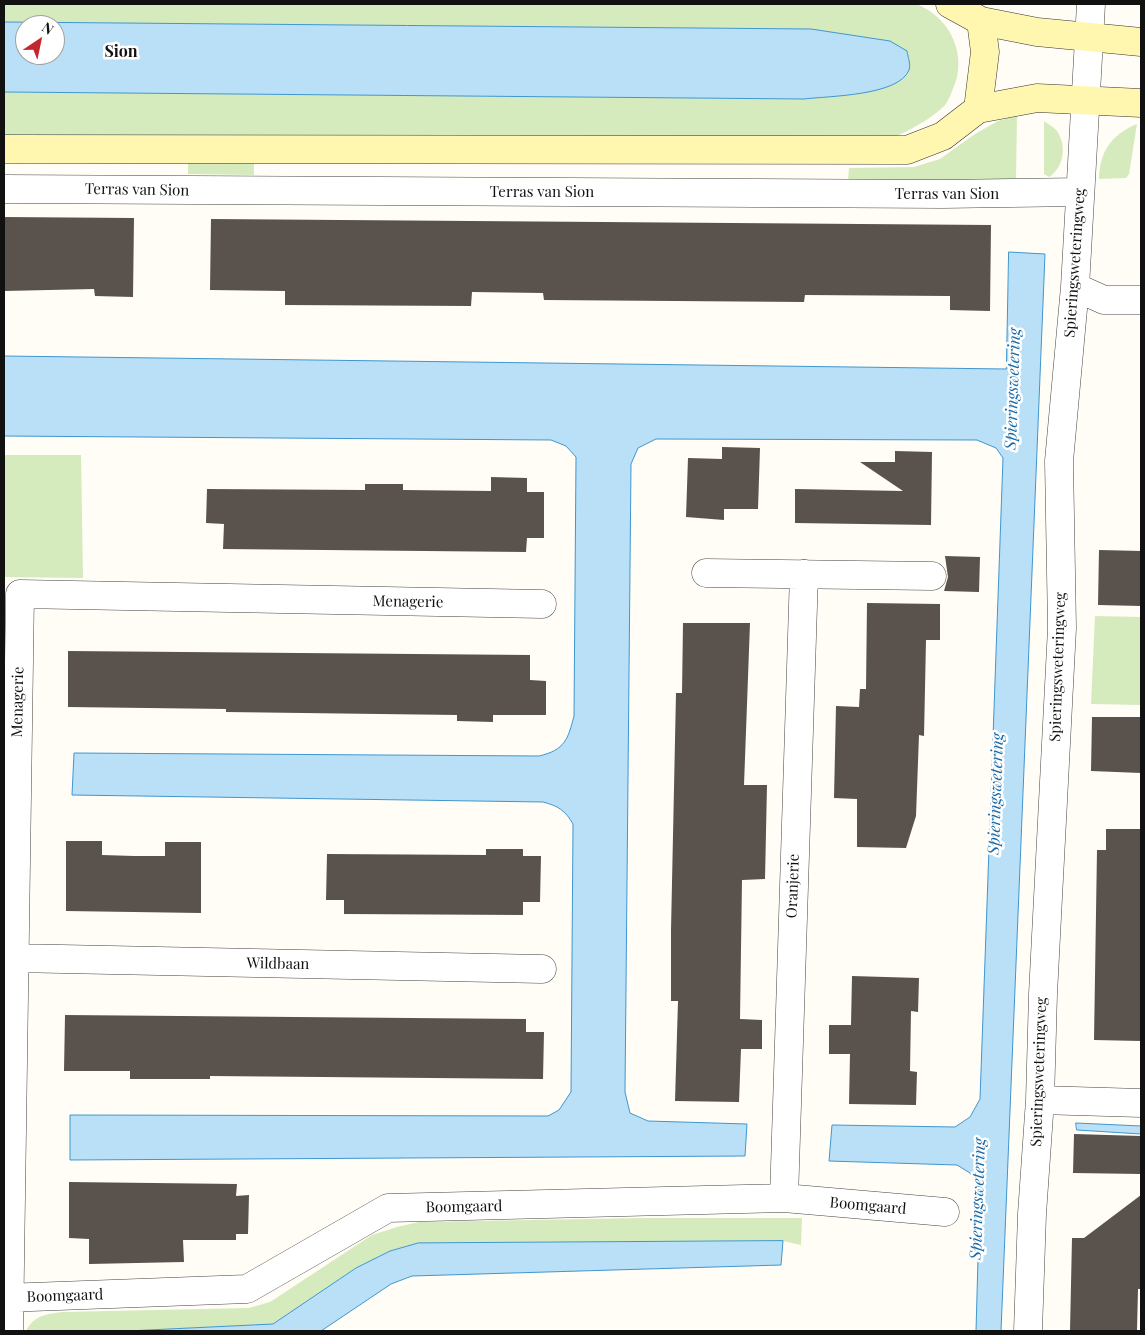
<!DOCTYPE html>
<style>
body{margin:0}
#map{position:relative;width:1145px;height:1335px;overflow:hidden;background:#fffdf5;font-family:"Playfair Display",serif}
canvas{display:block}
.frame{position:absolute;inset:0;border:5px solid #111;pointer-events:none}
.north{position:absolute;left:15px;top:15px;width:50px;height:50px;box-sizing:border-box;background:#fff;border:1px solid #a0a0a0;border-radius:50%;rotate:34deg;font-size:14px;font-weight:700;line-height:20px;text-align:center;color:#111}
.north::after{content:'';display:block;margin:auto;width:18px;height:22px;background:#c4262e;clip-path:polygon(50% 0,100% 100%,50% 72%,0 100%)}
</style>
<div id="map">
<canvas width="1145" height="1335"></canvas>
<div class="frame"></div>
<div class="north">N</div>
</div>
<script>
const context = document.querySelector('canvas').getContext('2d');
context.lineJoin = 'round';
function fillPath(path, color) { context.fillStyle = color; context.fill(path, 'evenodd'); }
function stroke(path, color, width, dash) { context.strokeStyle = color; context.lineWidth = width; context.lineCap = dash ? 'butt' : 'round'; context.setLineDash(dash || []); context.stroke(path); }
function drawText(font, color, halo, rows, align = 'center') {
  context.font = font + ' "Playfair Display",serif'; context.lineWidth = 5; context.setLineDash([]); context.textBaseline = 'middle'; context.strokeStyle = halo; context.fillStyle = color; for (const [text, x, y, turn = 0] of rows) {
    context.save(); context.translate(x, y); context.rotate((+turn || 0) * Math.PI / 180); context.textAlign = isNaN(turn) ? turn : align; if (halo) context.strokeText(text, 0, 0); context.fillText(text, 0, 0); context.restore();
  }
}
fillPath(new Path2D(`
 M 4,4 L 916,4 C 951,17 969,57 952,91 C 950,96 947,104 943,107 C 930,120 910,129 894,138 L 4,136 L 4,92 L 804,99 L 852,94 L 890,41 L 811,29 L 4,22 Z
 M 1017,116 L 1016,178 L 1008,182 L 848,181 L 849,168 L 914,167 L 940,159 L 975,134 L 998,121 Z
 M 1044,121 C 1048,124 1054,127 1057,131 C 1067,145 1064,168 1049,177 L 1044,174 Z
 M 1137,124 L 1129,174 L 1126,178 L 1099,179 C 1100,151 1111,135 1137,124 Z
 M 188,162 L 254,162 L 254,175 L 188,174 Z
 M 4,455 L 81,455 L 83,578 L 4,577 Z
 M 1095,616 L 1141,617 L 1141,705 L 1091,704 Z
 M 644,1218 L 802,1218 L 801,1245 L 783,1241 L 418,1243 L 390,1251 L 356,1268 L 273,1324 L 127,1331 L 26,1331 C 34,1315 47,1314 63,1312 L 249,1308 L 270,1302 L 372,1235 L 397,1227 L 419,1222 Z`), '#d5ebbd');
const water = new Path2D(`
 M 4,22 L 811,29 L 890,41 L 907,51 C 908,58 911,64 909,70 C 899,96 828,96 804,99 L 4,92 ZM 25,25 L 55,25 L 55,55 L 25,55 Z
 M 1009,252 L 1045,254 L 1001,1331 L 976,1331 L 980,1187 L 970,1173 L 957,1165 L 829,1161 L 832,1125 L 955,1127 L 970,1117 L 980,1099 L 1003,458 L 996,448 L 977,440 L 656,439 L 638,448 L 631,464 L 625,1092 L 630,1113 L 648,1121 L 747,1124 L 745,1156 L 70,1160 L 70,1115 L 548,1116 L 559,1110 L 571,1092 L 573,824 C 565,810 558,806 543,802 L 72,795 L 74,753 L 539,756 C 565,750 568,739 574,716 L 576,457 L 566,446 L 551,440 L 4,436 L 4,356 L 1006,369 Z
 M 1076,1123 L 1141,1126 L 1141,1134 L 1077,1130 Z
 M 783,1241 L 781,1265 L 412,1276 L 391,1284 L 321,1331 L 127,1331 L 273,1324 L 356,1268 L 390,1251 L 418,1243 Z`);
fillPath(water, '#b9e0f7');
stroke(water, '#3f96cf', 1);
fillPath(new Path2D(`
 M 4,217 L 134,218 L 133,297 L 95,296 L 94,289 L 4,291 Z
 M 211,219 L 991,225 L 990,311 L 950,310 L 950,296 L 805,295 L 804,302 L 544,300 L 543,293 L 472,292 L 471,306 L 285,305 L 285,291 L 210,290 Z
 M 722,447 L 760,448 L 758,509 L 724,509 L 724,520 L 686,517 L 688,458 L 722,459 Z
 M 895,451 L 932,452 L 931,525 L 795,523 L 795,489 L 903,491 L 860,462 L 895,462 Z
 M 491,477 L 527,478 L 527,492 L 544,492 L 544,538 L 527,538 L 526,552 L 223,549 L 224,524 L 206,523 L 207,489 L 365,490 L 365,484 L 403,484 L 403,490 L 491,491 Z
 M 1099,550 L 1141,551 L 1141,606 L 1098,605 Z
 M 945,556 L 980,557 L 979,592 L 944,591 L 948,577 Z
 M 867,603 L 940,604 L 940,640 L 926,640 L 924,736 L 919,735 L 916,816 L 906,848 L 857,847 L 857,799 L 834,798 L 836,706 L 859,707 L 860,689 L 866,689 Z
 M 683,623 L 750,623 L 744,785 L 767,785 L 765,879 L 742,880 L 740,1019 L 762,1020 L 762,1049 L 741,1049 L 739,1102 L 675,1101 L 678,1001 L 671,1001 L 671,930 L 676,693 L 682,693 Z
 M 68,651 L 530,655 L 530,680 L 546,681 L 546,715 L 493,715 L 493,722 L 457,721 L 457,715 L 226,712 L 226,709 L 68,707 Z
 M 1092,717 L 1141,717 L 1141,773 L 1091,771 Z
 M 1106,829 L 1141,829 L 1141,1041 L 1094,1040 L 1097,850 L 1106,850 Z
 M 66,841 L 102,841 L 102,855 L 134,856 L 165,856 L 165,842 L 201,842 L 201,913 L 66,911 Z
 M 486,849 L 523,849 L 523,856 L 541,856 L 540,902 L 523,902 L 523,915 L 344,914 L 344,900 L 326,900 L 327,854 L 486,855 Z
 M 852,976 L 919,978 L 918,1012 L 911,1011 L 910,1071 L 917,1072 L 916,1105 L 849,1104 L 850,1054 L 829,1054 L 829,1025 L 851,1025 Z
 M 65,1015 L 526,1019 L 526,1032 L 544,1032 L 543,1079 L 210,1076 L 210,1079 L 130,1079 L 130,1071 L 64,1071 Z
 M 1074,1134 L 1141,1136 L 1141,1174 L 1073,1173 Z
 M 69,1182 L 237,1184 L 236,1196 L 249,1195 L 248,1234 L 236,1234 L 236,1240 L 183,1240 L 184,1262 L 89,1264 L 89,1239 L 69,1238 Z
 M 1141,1195 L 1141,1289 L 1138,1289 L 1137,1331 L 1070,1331 L 1072,1238 L 1084,1238 Z`), '#5a524d');
const street = new Path2D(`
 M 4,189 L 943,194 L 1080,192
 M 1075,287 L 1104,300 L 1141,300
 M 706,573 L 932,576
 M 14,958 L 542,969
 M 1040,1100 L 1141,1103
 M 784,1198 L 804,574
 M 4,1298 L 247,1289 L 388,1208 L 784,1198 L 945,1212
 M 9,1331 L 20,594 L 542,604
 M 1028,1331 L 1032,1214 L 1040,1100 L 1043,994 L 1062,628 L 1059,461 L 1075,287 L 1091,4`);
const secondary = new Path2D(`
 M 950,4 L 981,21 L 1037,32 L 1141,42
 M 978,109 L 985,52 L 981,21
 M 4,149 L 907,150 L 943,136 L 978,109 L 1037,98 L 1141,103`);
stroke(street, '#444', 29);
stroke(secondary, '#333', 29);
stroke(street, '#fff', 28);
stroke(secondary, '#fff6b0', 28);
drawText('15px', '#111', '#fff', [
 ["Terras van Sion",137,190,1],
 ["Terras van Sion",542,192],
 ["Terras van Sion",947,194],
 ["Spieringsweteringweg",1075,263,-86],
 ["Menagerie",408,602,1],
 ["Spieringsweteringweg",1058,667,-88],
 ["Menagerie",18,702,-89],
 ["Oranjerie",793,886,-88],
 ["Wildbaan",278,964,1],
 ["Spieringsweteringweg",1039,1072,-88],
 ["Boomgaard",868,1206,5],
 ["Boomgaard",464,1207,-1],
 ["Boomgaard",65,1296,-2]
]);
drawText('bold 16px', '#111', '#fff', [
 ["Sion",121,52]
]);
drawText('italic 16px', '#1768a6', '#fff', [
 ["Spieringswetering",1013,389,-88],
 ["Spieringswetering",996,794,-88],
 ["Spieringswetering",978,1199,-88]
]);
</script>
